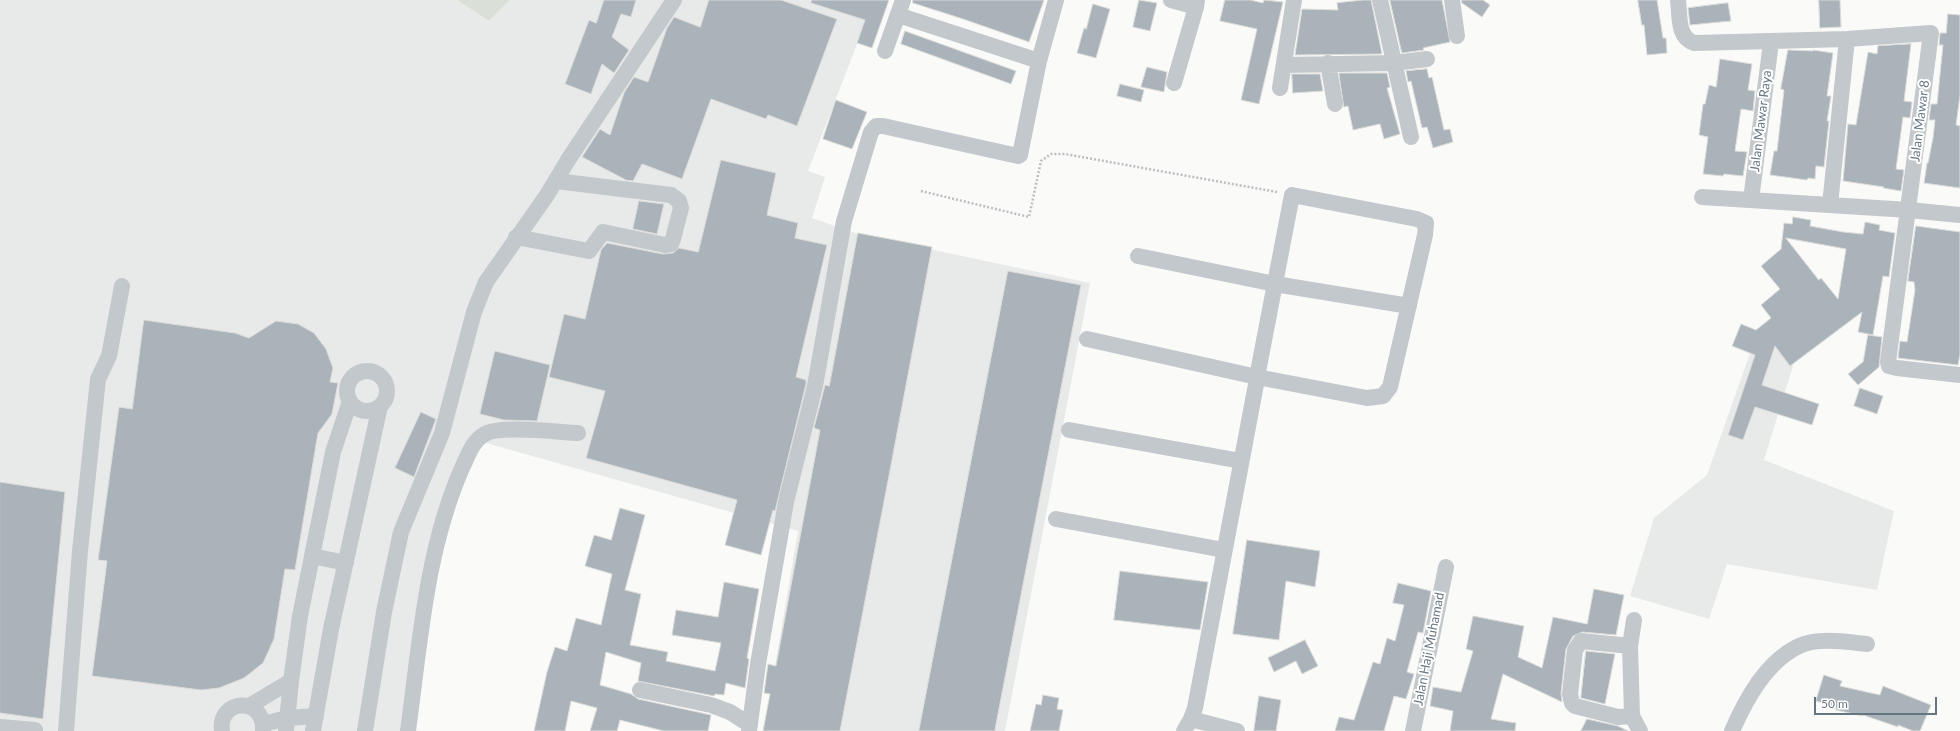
<!DOCTYPE html>
<style>
body{margin:0}
#map{position:relative;width:1960px;height:731px;overflow:hidden;background:#fafaf8;font-family:Lato,sans-serif}
canvas{display:block}
.scale{position:absolute;left:1814px;top:697px;width:123px;height:18px;box-sizing:border-box;border:2px solid #657683;border-top:0;padding-left:5px;font-size:12px;line-height:14px;white-space:nowrap;color:#657683;-webkit-text-stroke:3px #fff;paint-order:stroke}
</style>
<div id="map">
<canvas width="1960" height="731"></canvas>
<div class="scale">50 m</div>
</div>
<script>
const context = document.querySelector('canvas').getContext('2d');
context.lineJoin = 'round';
function fillPath(path, color) { context.fillStyle = color; context.fill(path, 'evenodd'); }
function stroke(path, color, width, dash) { context.strokeStyle = color; context.lineWidth = width; context.lineCap = dash ? 'butt' : 'round'; context.setLineDash(dash || []); context.stroke(path); }
function drawText(font, color, halo, rows, align = 'center') {
  context.font = font + ' Lato,sans-serif'; context.lineWidth = 4; context.setLineDash([]); context.textBaseline = 'middle'; context.strokeStyle = halo; context.fillStyle = color; for (const [text, x, y, turn = 0] of rows) {
    context.save(); context.translate(x, y); context.rotate((+turn || 0) * Math.PI / 180); context.textAlign = isNaN(turn) ? turn : align; if (halo) context.strokeText(text, 0, 0); context.fillText(text, 0, 0); context.restore();
  }
}
fillPath(new Path2D(`
 M 0,0 L 457,0 L 489,21 L 510,0 L 874,0 L 808,171 L 825,177 L 812,218 L 858,234 L 1090,283 L 1005,731 L 764,731 L 798,531 L 479,441 L 434,558 L 408,731 L 0,731 Z
 M 1759,328 L 1793,366 L 1764,460 L 1894,511 L 1877,590 L 1727,564 L 1709,619 L 1630,596 L 1654,518 L 1707,475 Z`), '#e8e9e9');
fillPath(new Path2D(`
 M 457,0 L 510,0 L 489,21 Z`), '#dadfd7');
const building = new Path2D(`
 M 604,0 L 636,0 L 631,17 L 621,14 L 612,37 L 629,50 L 614,73 L 602,64 L 591,94 L 565,84 L 589,20 L 596,23 Z
 M 709,0 L 781,0 L 837,19 L 797,126 L 768,115 L 766,119 L 711,99 L 682,179 L 642,164 L 633,181 L 626,180 L 582,157 L 600,129 L 610,135 L 624,93 L 634,77 L 648,82 L 667,28 L 674,17 L 700,27 Z
 M 812,0 L 889,0 L 872,48 L 857,43 L 865,20 L 811,3 Z
 M 913,0 L 1044,0 L 1029,42 L 963,19 L 913,3 Z
 M 1139,0 L 1157,3 L 1150,31 L 1133,27 Z
 M 1225,0 L 1250,0 L 1263,3 L 1264,0 L 1283,2 L 1259,104 L 1241,100 L 1257,29 L 1220,21 Z
 M 1363,0 L 1371,0 L 1382,54 L 1295,55 L 1302,9 L 1338,10 L 1337,3 Z
 M 1390,0 L 1442,0 L 1450,42 L 1423,48 L 1424,50 L 1402,53 Z
 M 1462,0 L 1483,0 L 1490,5 L 1482,17 L 1462,3 Z
 M 1638,0 L 1657,0 L 1663,38 L 1666,38 L 1667,53 L 1647,55 L 1644,25 L 1642,25 Z
 M 1819,0 L 1840,0 L 1841,27 L 1820,28 Z
 M 1728,3 L 1731,21 L 1690,25 L 1688,8 Z
 M 1093,4 L 1110,9 L 1096,58 L 1077,53 L 1084,28 L 1086,29 Z
 M 1948,14 L 1960,15 L 1960,95 L 1956,125 L 1960,126 L 1960,188 L 1924,183 L 1927,163 L 1928,163 L 1933,138 L 1935,120 L 1929,120 L 1931,104 L 1937,104 L 1943,45 L 1939,45 L 1940,33 L 1946,33 Z
 M 905,31 L 1016,71 L 1011,84 L 901,44 Z
 M 1911,44 L 1904,101 L 1912,102 L 1910,118 L 1903,117 L 1896,169 L 1904,170 L 1901,191 L 1883,188 L 1884,187 L 1843,181 L 1848,124 L 1856,125 L 1868,52 L 1877,54 L 1878,46 Z
 M 1788,50 L 1813,51 L 1813,50 L 1833,53 L 1827,96 L 1831,96 L 1827,121 L 1829,121 L 1824,167 L 1816,166 L 1815,179 L 1808,178 L 1807,180 L 1770,175 L 1774,151 L 1777,151 L 1784,90 L 1781,89 Z
 M 1720,59 L 1752,64 L 1748,90 L 1755,91 L 1753,111 L 1741,109 L 1735,151 L 1747,152 L 1743,176 L 1724,174 L 1723,176 L 1703,174 L 1708,137 L 1699,135 L 1703,104 L 1705,104 L 1709,85 L 1716,87 Z
 M 1147,67 L 1167,72 L 1164,92 L 1141,87 Z
 M 1427,69 L 1429,78 L 1432,77 L 1444,130 L 1450,129 L 1453,142 L 1433,148 L 1427,127 L 1422,128 L 1411,81 L 1408,82 L 1406,71 Z
 M 1339,73 L 1387,73 L 1390,87 L 1387,88 L 1400,134 L 1384,139 L 1380,124 L 1353,130 L 1348,106 L 1344,107 Z
 M 1292,74 L 1320,74 L 1323,91 L 1293,93 Z
 M 1120,84 L 1144,90 L 1141,102 L 1117,96 Z
 M 836,100 L 867,112 L 852,149 L 823,139 Z
 M 721,160 L 776,173 L 767,215 L 798,223 L 795,238 L 827,245 L 796,377 L 806,380 L 806,384 L 775,511 L 773,510 L 761,555 L 725,545 L 737,500 L 586,458 L 605,391 L 549,377 L 564,314 L 585,319 L 601,250 L 607,243 L 663,254 L 673,253 L 679,248 L 698,252 Z
 M 639,201 L 664,204 L 657,234 L 633,229 Z
 M 1793,217 L 1811,220 L 1810,226 L 1843,232 L 1863,234 L 1865,222 L 1880,225 L 1879,230 L 1895,233 L 1889,277 L 1883,276 L 1873,335 L 1858,332 L 1862,312 L 1790,366 L 1775,346 L 1762,385 L 1819,404 L 1812,425 L 1755,407 L 1743,440 L 1728,435 L 1755,355 L 1732,346 L 1741,324 L 1756,330 L 1771,318 L 1761,305 L 1780,289 L 1761,266 L 1781,249 L 1784,223 L 1792,224 ZM 1786,238 L 1846,249 L 1838,299 L 1821,278 L 1819,280 Z
 M 1916,226 L 1960,232 L 1960,354 L 1958,365 L 1898,358 L 1900,341 L 1907,342 L 1915,290 L 1914,282 L 1908,281 Z
 M 858,233 L 932,247 L 891,465 L 840,731 L 763,731 L 770,694 L 764,693 L 768,664 L 776,666 L 820,430 L 814,428 L 825,385 L 829,386 Z
 M 1008,271 L 1081,285 L 996,724 L 995,731 L 919,731 Z
 M 144,320 L 235,333 L 249,338 L 276,321 L 298,324 L 314,333 L 326,349 L 333,368 L 330,382 L 338,383 L 332,414 L 318,433 L 295,570 L 285,569 L 274,639 L 263,663 L 244,678 L 219,688 L 201,690 L 92,676 L 107,561 L 98,560 L 119,407 L 132,409 Z
 M 1868,335 L 1882,337 L 1879,367 L 1858,385 L 1848,374 L 1863,362 Z
 M 495,351 L 550,365 L 537,421 L 504,420 L 480,414 Z
 M 1860,388 L 1883,396 L 1877,414 L 1854,406 Z
 M 421,412 L 436,419 L 414,477 L 395,468 Z
 M 0,482 L 65,492 L 43,719 L 0,713 Z
 M 620,508 L 645,515 L 625,590 L 641,594 L 630,645 L 668,652 L 666,661 L 715,671 L 721,643 L 672,635 L 676,610 L 718,617 L 724,582 L 759,589 L 747,658 L 749,659 L 745,688 L 726,683 L 724,695 L 715,694 L 714,696 L 638,681 L 641,663 L 606,652 L 600,685 L 631,694 L 638,699 L 711,715 L 708,731 L 664,731 L 620,720 L 617,731 L 590,731 L 597,708 L 571,701 L 565,731 L 534,731 L 547,672 L 555,647 L 567,651 L 576,618 L 601,625 L 612,574 L 585,566 L 594,535 L 611,540 Z
 M 1247,540 L 1320,551 L 1315,587 L 1286,581 L 1279,640 L 1233,634 Z
 M 1120,571 L 1208,582 L 1200,630 L 1114,620 Z
 M 1398,583 L 1431,591 L 1423,633 L 1418,632 L 1407,672 L 1414,674 L 1406,699 L 1394,696 L 1384,731 L 1335,731 L 1339,717 L 1354,720 L 1373,662 L 1380,664 L 1387,638 L 1395,641 L 1404,605 L 1393,603 Z
 M 1594,589 L 1624,595 L 1616,635 L 1582,632 L 1573,636 L 1566,649 L 1561,693 L 1562,702 L 1503,674 L 1491,719 L 1516,723 L 1515,731 L 1450,731 L 1453,711 L 1430,706 L 1433,687 L 1461,692 L 1473,651 L 1466,649 L 1473,616 L 1524,626 L 1518,657 L 1542,668 L 1553,617 L 1587,624 Z
 M 1305,640 L 1318,666 L 1302,674 L 1296,661 L 1274,672 L 1268,658 Z
 M 1586,651 L 1615,654 L 1605,704 L 1581,698 Z
 M 1824,675 L 1842,681 L 1840,686 L 1880,695 L 1883,686 L 1931,705 L 1920,731 L 1913,731 L 1898,725 L 1898,727 L 1863,715 L 1863,716 L 1836,710 L 1836,707 L 1816,701 Z
 M 1043,695 L 1059,698 L 1057,709 L 1063,710 L 1059,731 L 1030,731 L 1036,704 L 1041,705 Z
 M 1259,696 L 1281,700 L 1276,731 L 1254,731 Z
 M 1587,719 L 1618,726 L 1628,731 L 1581,731 Z`);
fillPath(building, '#aab3b9');
stroke(building, '#dcdcda', 1);
stroke(new Path2D(`
 M 921,191 L 1029,217 L 1041,161 L 1051,154 L 1065,154 L 1277,192`), '#bbbfc2', 2.5, [2, 2]);
stroke(new Path2D(`
 M 1171,0 L 1196,7 L 1197,0
 M 1380,0 L 1411,137
 M 1452,0 L 1457,36
 M 1678,0 C 1680,16 1677,37 1694,43 L 1847,39 L 1931,33 L 1888,362 L 1889,366 L 1897,368 L 1960,375
 M 898,15 L 1039,61
 M 885,51 L 903,0
 M 1328,63 L 1335,104
 M 1284,65 L 1394,63 L 1427,59
 M 1174,83 L 1196,7
 M 1280,88 L 1294,0
 M 1702,197 L 1909,210 L 1960,215
 M 1751,200 L 1771,42
 M 1830,205 L 1847,39
 M 516,237 L 589,251 L 603,232 L 665,245 L 671,244 L 673,239 L 681,208 L 679,201 L 671,195 L 556,181
 M 1138,256 L 1275,284 L 1409,306
 M 1087,339 L 1257,377 L 1367,398 L 1383,396 L 1390,387 L 1425,235 L 1426,223 L 1417,219 L 1292,195 L 1257,377 L 1257,379 L 1195,708 L 1191,719 L 1184,731
 M347 391a20 20 0 1 1 40 0a20 20 0 1 1-40 0Z
 M 1069,430 L 1241,461
 M 1056,519 L 1224,550
 M 312,556 L 346,563
 M 1634,620 L 1630,646 L 1632,716 L 1640,731
 M 1630,646 L 1581,641 L 1575,650 L 1570,694 L 1572,703 L 1575,706 L 1618,717 L 1632,716
 M 640,690 L 711,705 L 730,712 L 750,725
 M 249,706 L 291,681
 M 1191,719 L 1237,731
 M 263,724 L 287,718 L 316,716
 M 0,727 L 35,730
 M 66,731 L 80,551 L 98,379 L 109,356 L 122,286
 M 222,731 C 217,699 265,695 263,731
 M 286,731 L 291,681 L 300,616 L 333,452 L 350,401
 M 313,731 L 331,629 L 380,406
 M 365,731 L 384,612 L 401,532 L 442,433 L 474,312 L 486,282 L 547,195 L 568,160 L 674,0
 M 408,731 C 420,643 426,550 462,468 C 468,456 472,441 485,434 C 500,425 558,432 578,433
 M 749,731 L 758,664 L 786,502 L 815,386 L 844,221 L 871,132 L 876,126 L 883,126 L 1018,156 L 1020,155 L 1039,61 L 1056,0
 M 1413,731 L 1446,567
 M 1732,731 C 1746,699 1766,662 1799,646 C 1818,637 1847,642 1867,644`), '#c3c8cc', 16);
drawText('13px', '#657683', '#fff', [
 ["Jalan Mawar Raya",1761,121,-83],
 ["Jalan Mawar 8",1920,121,-83],
 ["Jalan Haji Muhamad",1429,649,-79]
]);
</script>
